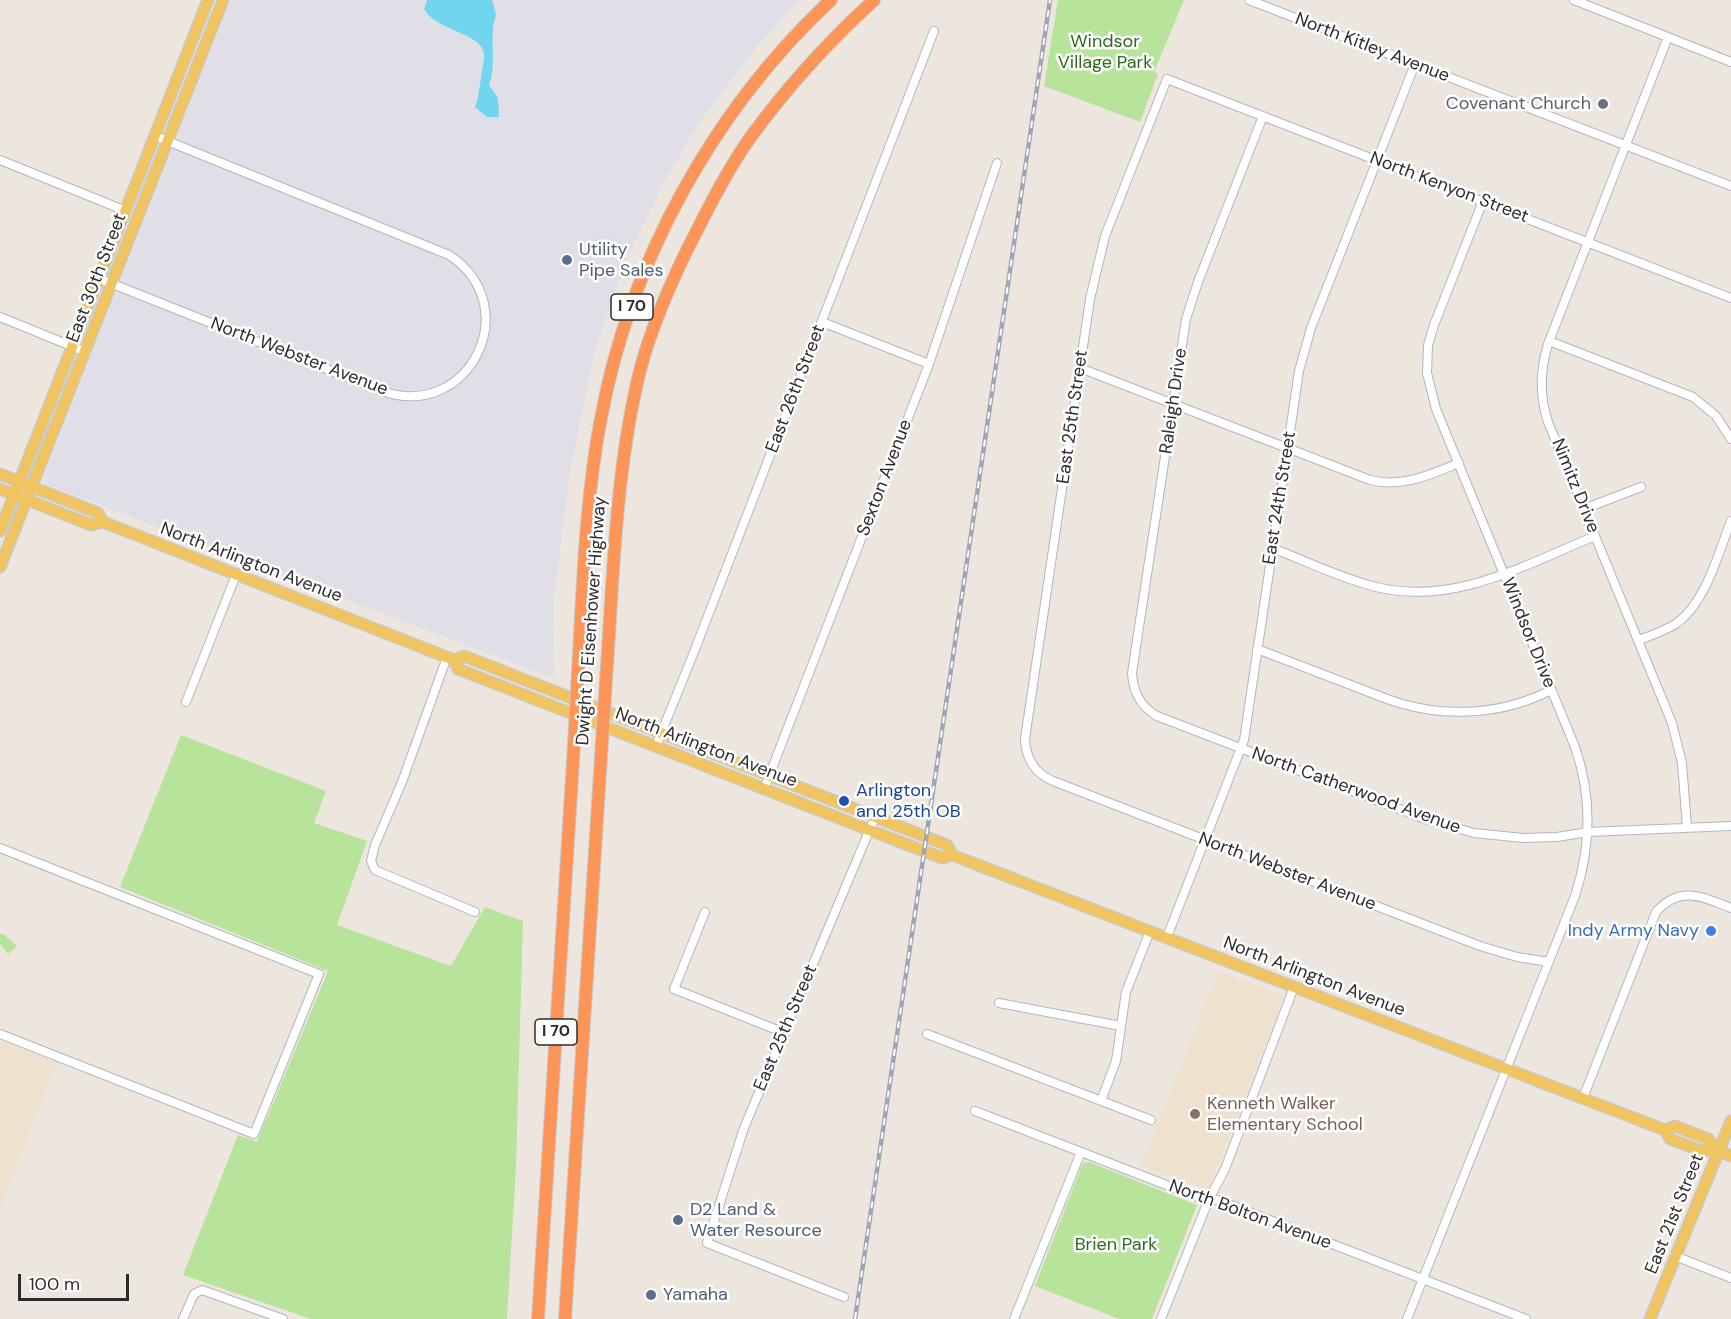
<!DOCTYPE html>
<style>
body{margin:0}
#map{position:relative;width:1731px;height:1319px;overflow:hidden;background:#ede6de;font-family:"DM Sans",sans-serif}
canvas{display:block}
.scale{position:absolute;left:18px;top:1274px;width:111px;height:27px;box-sizing:border-box;border:3px solid #2c2c2c;border-top:0;padding-left:8px;font-size:18px;line-height:21px;white-space:nowrap;color:#2c2c2c;-webkit-text-stroke:4px #fff;paint-order:stroke}
</style>
<div id="map">
<canvas width="1731" height="1319"></canvas>
<div class="scale">100 m</div>
</div>
<script>
const context = document.querySelector('canvas').getContext('2d');
context.lineJoin = 'round';
function fillPath(path, color) { context.fillStyle = color; context.fill(path, 'evenodd'); }
function stroke(path, color, width, dash) { context.strokeStyle = color; context.lineWidth = width; context.lineCap = dash ? 'butt' : 'round'; context.setLineDash(dash || []); context.stroke(path); }
function drawText(font, color, halo, rows, align = 'center') {
  context.font = font + ' "DM Sans",sans-serif'; context.lineWidth = 5; context.setLineDash([]); context.textBaseline = 'middle'; context.strokeStyle = halo; context.fillStyle = color; for (const [text, x, y, turn = 0] of rows) {
    context.save(); context.translate(x, y); context.rotate((+turn || 0) * Math.PI / 180); context.textAlign = isNaN(turn) ? turn : align; if (halo) context.strokeText(text, 0, 0); context.fillText(text, 0, 0); context.restore();
  }
}
fillPath(new Path2D(`
 M 231,0 L 799,0 L 758,45 L 698,124 L 664,182 L 625,263 L 594,354 L 569,477 L 553,607 L 555,679 L 48,485 L 44,481 L 45,473 Z`), '#e0dee6');
fillPath(new Path2D(`
 M 1218,971 L 1284,996 L 1208,1190 L 1141,1166 Z
 M 0,1040 L 57,1062 L 1,1207 L 0,1206 Z`), '#eee2ce');
fillPath(new Path2D(`
 M 1058,0 L 1184,0 L 1154,72 L 1158,74 L 1140,122 L 1044,86 Z
 M 181,735 L 326,791 L 314,823 L 367,841 L 337,925 L 451,966 L 485,907 L 523,921 L 516,1167 L 507,1319 L 311,1319 L 183,1275 L 238,1135 L 257,1142 L 328,971 L 120,887 Z
 M 0,934 L 4,934 L 8,939 L 9,938 L 17,946 L 8,954 L 0,944 Z
 M 1089,1162 L 1197,1205 L 1152,1319 L 1119,1319 L 1035,1286 L 1083,1163 Z`), '#b8e39b');
fillPath(new Path2D(`
 M 427,0 L 492,0 C 493,4 495,10 496,14 C 496,18 493,23 493,28 C 491,47 496,67 489,85 L 498,98 L 499,117 L 487,117 L 475,107 C 479,96 480,83 482,71 C 483,63 486,55 482,48 C 473,32 435,29 424,9 Z`), '#72d5ee');
const minor = new Path2D(`
 M 1249,0 L 1731,186
 M 1574,0 L 1731,62
 M 1668,37 L 1548,344 C 1540,370 1539,395 1548,422 L 1672,723 L 1682,763 L 1687,827
 M 1263,116 L 1198,282 L 1186,319 L 1132,673 C 1133,692 1140,706 1157,716 L 1425,819 L 1474,833 L 1523,838 L 1557,837 L 1588,832 L 1731,826
 M 0,160 L 126,211
 M 100,279 L 382,391 C 469,422 527,306 449,255 L 155,136
 M 0,317 L 86,352
 M 822,322 L 929,364
 M 1549,341 L 1693,397 L 1716,416 L 1731,439
 M 1080,368 L 1370,480 C 1402,488 1429,475 1459,463
 M 1584,509 L 1641,487
 M 1272,548 C 1306,561 1340,578 1376,587 C 1453,606 1525,565 1595,536
 M 1639,640 C 1652,635 1665,631 1677,623 C 1706,602 1718,554 1731,521
 M 1257,649 C 1286,660 1315,671 1343,682 C 1362,689 1380,697 1399,703 C 1449,718 1505,714 1551,690
 M 447,657 L 402,782 L 375,845 L 371,861 L 375,870 L 475,912
 M 186,702 L 236,575
 M 656,746 L 694,652 L 934,31
 M 764,789 L 929,364 L 997,163
 M 0,848 L 319,974 L 254,1134 L 0,1034
 M 705,912 L 674,989 L 785,1033
 M 1167,937 L 1244,740 L 1299,371 L 1311,328 L 1415,64
 M 1549,962 L 1517,957 L 1480,946 L 1053,781 C 1034,773 1026,758 1025,739 L 1090,299 L 1105,236 L 1167,79 L 1731,298
 M 999,1003 L 1121,1026
 M 927,1034 L 1151,1120
 M 1583,1098 L 1656,912 C 1680,885 1703,897 1731,908
 M 1101,1101 L 1116,1061 L 1126,992 L 1150,931
 M 975,1111 L 1200,1198 L 1218,1200 L 1526,1319
 M 1675,1256 L 1731,1278
 M 844,1297 L 707,1243 L 744,1128 L 875,817
 M 183,1319 L 194,1294 L 202,1290 L 283,1319
 M 1014,1319 L 1081,1152
 M 1161,1319 L 1209,1199 L 1225,1169 L 1294,987
 M 1407,1319 L 1575,896 C 1591,847 1592,796 1575,747 L 1436,409 L 1427,373 L 1428,345 L 1434,325 L 1483,201`);
const major = new Path2D(`
 M 0,474 L 98,513 L 103,522
 M 0,489 L 91,525 L 103,522 L 454,660 L 464,656 L 947,845 L 952,855
 M 0,531 L 208,0
 M 0,567 L 223,0
 M 454,660 L 458,669 L 877,833 L 942,858 L 952,855 L 1665,1130 L 1670,1139 L 1702,1151 L 1719,1151 L 1731,1156
 M 1665,1130 L 1675,1126 L 1708,1139 L 1719,1151
 M 1650,1319 L 1731,1121`);
const highway = new Path2D(`
 M 578,671 C 583,587 585,502 601,418 C 630,261 714,109 831,0
 M 606,680 C 613,581 615,481 637,383 C 647,337 667,291 688,248 C 707,211 726,172 750,138 C 787,87 828,42 874,0
 M 538,1319 L 574,745
 M 565,1319 L 601,757`);
stroke(minor, '#b2b5bf', 10);
stroke(major, '#c8c8c8', 13);
stroke(highway, '#c8c8c8', 14);
stroke(minor, '#fff', 8);
stroke(major, '#f0c560', 10);
stroke(highway, '#fe9558', 12);
const rail = new Path2D(`
 M 855,1319 L 1050,0`);
stroke(rail, '#a0a5b6', 4.5);
stroke(rail, '#fff', 2, [7]);
const highwayBridge = new Path2D(`
 M 574,745 L 578,671
 M 601,757 L 606,680`);
stroke(highwayBridge, '#c8c8c8', 14, []);
stroke(highwayBridge, '#fe9558', 12);
for (const [x, y, r, color] of [
 [1603,104,6,"#6b7280"],
 [567,260,6,"#5c6f8a"],
 [844,801,6,"#1a4fb4"],
 [1711,931,6,"#3f7fe0"],
 [1195,1114,6,"#8d6e63"],
 [678,1220,6,"#5c6f8a"],
 [651,1295,6,"#5c6f8a"]
]) { const dot = new Path2D(); dot.arc(x, y, r, 0, 2 * Math.PI); context.fillStyle = color; context.fill(dot); stroke(dot, '#fff', 2); }
for (const [x, y, w] of [
 [632,307,42],
 [556,1032,42]
]) { const box = new Path2D(); box.roundRect(x - w / 2, y - 13, w, 26, 4.5); context.fillStyle = '#fff'; context.fill(box); stroke(box, '#2c2c2c', 1.5); }
drawText('bold 16px', '#2c2c2c', null, [
 ["I 70",632,307],
 ["I 70",556,1032]
]);
drawText('18px', '#30691b', '#fff', [
 ["Windsor",1105,42],
 ["Village Park",1105,63],
 ["Brien Park",1116,1245]
]);
drawText('18px', '#2c2c2c', '#fff', [
 ["North Kitley Avenue",1372,48,21],
 ["North Kenyon Street",1449,188,21],
 ["East 30th Street",97,278,-69],
 ["North Webster Avenue",299,357,21],
 ["East 26th Street",796,389,-69],
 ["Raleigh Drive",1174,401,-82],
 ["East 25th Street",1073,417,-82],
 ["Sexton Avenue",885,478,-69],
 ["Nimitz Drive",1575,486,68],
 ["East 24th Street",1280,498,-81],
 ["North Arlington Avenue",251,563,21],
 ["Dwight D Eisenhower Highway",592,621,-86],
 ["Windsor Drive",1528,633,68],
 ["North Arlington Avenue",706,748,21],
 ["North Catherwood Avenue",1356,791,20],
 ["North Webster Avenue",1287,872,21],
 ["North Arlington Avenue",1314,977,21],
 ["East 25th Street",786,1028,-67],
 ["East 21st Street",1675,1214,-68],
 ["North Bolton Avenue",1250,1215,20]
]);
drawText('18px', '#5b616d', '#fff', [
 ["Covenant Church",1591,104]
], 'right');
drawText('18px', '#4e5e75', '#fff', [
 ["Utility",579,250],
 ["Pipe Sales",579,271],
 ["D2 Land &",690,1210],
 ["Water Resource",690,1231],
 ["Yamaha",663,1295]
], 'left');
drawText('18px', '#164399', '#fff', [
 ["Arlington",856,791],
 ["and 25th OB",856,812]
], 'left');
drawText('18px', '#366cbe', '#fff', [
 ["Indy Army Navy",1699,931]
], 'right');
drawText('18px', '#785e54', '#fff', [
 ["Kenneth Walker",1207,1104],
 ["Elementary School",1207,1125]
], 'left');
</script>
